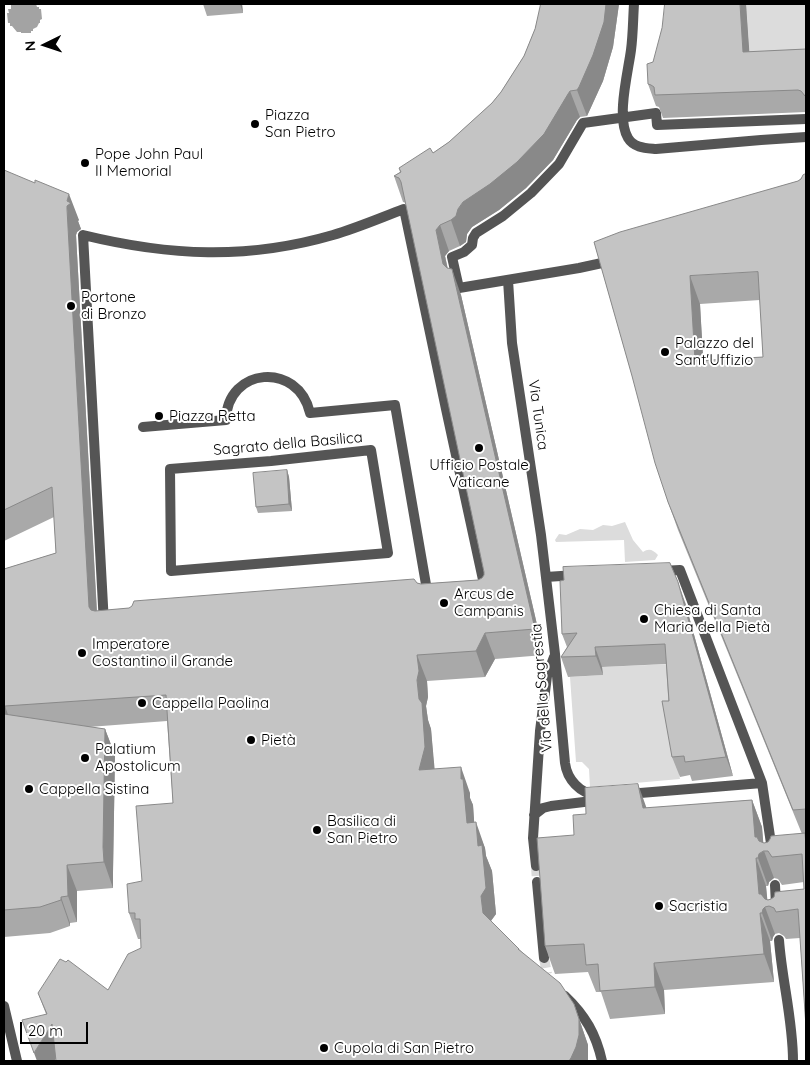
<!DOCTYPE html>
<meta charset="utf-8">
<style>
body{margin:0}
#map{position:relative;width:810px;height:1065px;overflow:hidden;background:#fff;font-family:Quicksand,sans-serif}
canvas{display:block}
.frame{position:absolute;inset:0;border:5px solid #000;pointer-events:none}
.north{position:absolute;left:20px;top:20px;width:50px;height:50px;-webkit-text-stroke:4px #fff;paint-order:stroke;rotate:266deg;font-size:14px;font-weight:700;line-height:20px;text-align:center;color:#000}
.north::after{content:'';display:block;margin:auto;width:18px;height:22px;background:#000;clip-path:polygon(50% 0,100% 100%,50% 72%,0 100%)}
.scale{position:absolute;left:20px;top:1022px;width:68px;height:22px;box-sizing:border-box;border:2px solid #000;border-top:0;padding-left:6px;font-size:15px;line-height:18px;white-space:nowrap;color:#000;-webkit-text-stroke:4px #fff;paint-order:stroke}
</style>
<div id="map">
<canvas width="810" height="1065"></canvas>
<div class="frame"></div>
<div class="north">N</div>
<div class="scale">20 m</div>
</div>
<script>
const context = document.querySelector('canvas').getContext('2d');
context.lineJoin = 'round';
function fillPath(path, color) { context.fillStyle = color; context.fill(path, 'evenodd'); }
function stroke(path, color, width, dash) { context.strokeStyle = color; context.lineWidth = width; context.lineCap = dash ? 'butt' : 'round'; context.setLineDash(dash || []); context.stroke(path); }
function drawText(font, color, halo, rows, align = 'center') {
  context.font = font + ' Quicksand,sans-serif'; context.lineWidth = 4; context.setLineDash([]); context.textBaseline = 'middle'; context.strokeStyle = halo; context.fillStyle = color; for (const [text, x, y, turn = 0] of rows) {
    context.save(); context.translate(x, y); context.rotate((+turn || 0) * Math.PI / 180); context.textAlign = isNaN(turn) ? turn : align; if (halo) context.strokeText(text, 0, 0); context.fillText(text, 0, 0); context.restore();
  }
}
fillPath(new Path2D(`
 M 746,4 L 806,4 L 806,72 L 751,75 Z
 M 625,522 L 633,540 L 643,552 C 649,548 653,550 658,555 L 655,560 L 625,562 L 624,540 L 556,542 L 555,540 L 559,534 L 566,535 L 580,529 L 593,530 L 603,525 L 612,526 Z
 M 672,664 L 669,721 L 680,779 L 590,787 L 589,769 L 582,762 L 576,762 L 570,677 L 603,675 L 602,667 Z`), '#dcdcdc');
fillPath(new Path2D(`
 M 13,4 L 36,4 L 37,7 L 39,7 L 39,9 L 41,9 L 42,19 L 40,20 L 40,23 L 39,23 L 37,27 L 33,29 L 33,31 L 31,31 L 31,33 L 21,33 L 21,32 L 17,32 L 12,26 L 10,26 L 10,23 L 8,23 L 7,13 L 9,13 L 8,9 L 11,9 L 11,5 Z`), '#a3a3a3');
stroke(new Path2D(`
 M 536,866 L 537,882
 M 544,958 L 547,974`), '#d9d9d9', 10, [10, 5]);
stroke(new Path2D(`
 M 634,4 C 633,19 633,35 631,50 C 628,73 616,118 628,138 C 634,148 646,148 656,149 L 761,140 L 806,137
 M 613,259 L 602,263 L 579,268 L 459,288 L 452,257 L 464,252 L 472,245 L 473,238 L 476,233 L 503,216 L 531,193 L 559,164 L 583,123 L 656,113 L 657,125 L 806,119
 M 508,280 L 512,343 L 541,535 L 555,654 L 565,763 C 567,779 580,794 597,795
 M 143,427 L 226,420 C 227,367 298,361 310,413 L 395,405 L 428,596
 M 371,450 L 388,553 L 171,571 L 170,469 L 271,461 Z
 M 661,571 L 680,570 L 762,783 L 772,850
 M 546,577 L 576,575
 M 104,624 L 83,235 C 169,256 247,260 333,235 C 357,228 380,218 404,209 L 446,409 L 485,589
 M 628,794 L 762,783
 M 534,815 L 543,808 L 551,806 L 592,801 L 597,799
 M 536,866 L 533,838 L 540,731 L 547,676 L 554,657
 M 537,882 L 544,958
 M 775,885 L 776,905
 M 779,940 C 782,981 793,1020 793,1061
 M 565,996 C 585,1015 596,1034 602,1061
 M 4,1006 L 17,1061`), '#555', 10);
fillPath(new Path2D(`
 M 203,4 L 242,4 L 243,13 L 207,16 Z
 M 541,4 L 619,4 L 613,47 L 603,81 L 587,116 L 580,117 L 577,120 L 553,160 L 526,188 L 499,210 L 472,227 L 467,234 L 466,242 L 460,246 L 449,251 L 445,256 L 448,269 L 461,295 L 544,655 L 495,659 L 485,677 L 427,681 L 428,697 L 426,706 L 428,720 L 431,729 L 434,769 L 470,793 L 470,798 L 473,805 L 474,822 L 485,848 L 486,856 L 492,871 L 496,914 L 491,921 L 574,1004 L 588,1045 L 588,1061 L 56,1061 L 56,1059 L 54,1061 L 46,1014 L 38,993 L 108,990 L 141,948 L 141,939 L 138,939 L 129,913 L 142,881 L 173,803 L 167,721 L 89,727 L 105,729 L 115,755 L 113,872 L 113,888 L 77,891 L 77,922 L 70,923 L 70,926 L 50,933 L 4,937 L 4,569 L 56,553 L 54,517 L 4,541 L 4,170 L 79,220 L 78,221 L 81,229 L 77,232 L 76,235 L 97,611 L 417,583 L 421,584 L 478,580 L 482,578 L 484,575 L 484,572 L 406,203 L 403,202 L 394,176 L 400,172 L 399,168 L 433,153 L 449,142 L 492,103 L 501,92 L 524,56 L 535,29 Z
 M 746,4 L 749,52 L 806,49 L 806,112 L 663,118 L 659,107 L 656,106 L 648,84 L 653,62 Z
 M 806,174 L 806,1027 L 800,938 L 786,939 L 784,936 L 779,933 L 775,934 L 773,937 L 772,941 L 770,941 L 774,982 L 664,990 L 665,1014 L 610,1019 L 601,992 L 596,992 L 588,972 L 555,974 L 545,946 L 574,835 L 586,814 L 647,808 L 752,800 L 762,827 L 763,843 L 764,843 L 802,834 L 678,530 L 668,502 L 594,242 L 798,181 ZM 760,300 L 763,357 L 703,361 L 700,304 ZM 774,878 L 778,879 L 782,885 L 804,882 L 804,889 L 767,900 L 766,886 L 768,886 L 769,882 Z
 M 287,470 L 289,477 L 292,511 L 258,513 L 256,507 Z
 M 685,602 L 733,776 L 692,781 L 690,775 L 680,777 L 672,757 L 666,664 L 602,667 L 603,675 L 568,677 L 561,657 L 567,647 L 562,634 Z`), '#a9a9a9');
fillPath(new Path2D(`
 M 240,4 L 242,4 L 243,13 Z
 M 606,4 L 619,4 L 613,47 L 603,81 L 587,116 L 577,90 Z
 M 740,4 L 746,4 L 751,75 L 743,52 Z
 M 570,91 L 580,117 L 577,120 L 553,160 L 526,188 L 499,210 L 472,227 L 467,234 L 466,242 L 460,246 L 451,220 L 463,202 Z
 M 69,194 L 79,220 L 78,221 L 81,229 L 77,232 L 76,235 L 98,633 L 89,607 L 67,209 L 67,201 Z
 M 440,225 L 449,251 L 445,256 L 452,290 L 443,264 L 436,230 Z
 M 452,269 L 461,295 L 544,655 L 535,629 Z
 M 690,276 L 700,304 L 705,389 L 695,361 Z
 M 287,470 L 289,477 L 292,511 L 289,504 Z
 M 678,582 L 685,602 L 733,776 L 726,757 Z
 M 485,633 L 495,659 L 485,677 L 476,651 Z
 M 595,647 L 602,667 L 603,675 L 596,656 Z
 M 417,655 L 427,681 L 428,697 L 426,706 L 428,720 L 431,729 L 435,773 L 419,770 L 419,699 L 417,680 Z
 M 5,706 L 14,732 L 4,714 Z
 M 105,729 L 115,755 L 113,872 L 113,888 L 104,862 L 103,847 Z
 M 461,767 L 470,793 L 470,798 L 473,805 L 476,848 L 467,823 L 461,779 Z
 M 638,784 L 648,812 L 643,808 Z
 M 752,800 L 762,827 L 764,851 L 774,878 L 769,882 L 768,886 L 758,858 L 755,837 Z
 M 476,822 L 485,848 L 486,856 L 492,871 L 496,914 L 490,922 L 483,913 L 481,896 L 478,846 Z
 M 756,858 L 766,886 L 768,906 L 765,907 L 775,934 L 773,937 L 772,941 L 762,913 L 759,894 Z
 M 67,865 L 77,891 L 77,922 L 68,896 Z
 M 61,897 L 70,923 L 70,926 L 61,900 Z
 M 760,913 L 770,941 L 774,982 L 764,954 Z
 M 654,963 L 664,990 L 665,1014 L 655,987 Z
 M 574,1004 L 588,1045 L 588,1061 L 569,1061 Z
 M 52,1024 L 62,1050 L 54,1061 L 37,1061 L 34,1053 Z`), '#898989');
const building = new Path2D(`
 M 541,4 L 606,4 L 604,22 L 593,55 L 579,87 L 577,90 L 570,91 L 568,94 L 544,134 L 517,162 L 490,184 L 463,202 L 458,209 L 456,216 L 451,220 L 440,225 L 436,230 L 443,264 L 447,268 L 452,269 L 535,629 L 485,633 L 476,651 L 417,655 L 419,671 L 417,680 L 419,699 L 422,703 L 425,747 L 419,770 L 461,767 L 461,779 L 463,779 L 467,823 L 476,822 L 478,846 L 482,845 L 486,888 L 481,896 L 483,913 L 519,949 L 518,949 L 560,983 L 574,1004 L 579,1019 L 579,1035 L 576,1047 L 571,1058 L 569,1061 L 56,1061 L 52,1024 L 34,1053 L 22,1020 L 47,1014 L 38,993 L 60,959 L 66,962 L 68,960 L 108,990 L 128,954 L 141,948 L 140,919 L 135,919 L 135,913 L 129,913 L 127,884 L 142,881 L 136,806 L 173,803 L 166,695 L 5,706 L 4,714 L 105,729 L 103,847 L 104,862 L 67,865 L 68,896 L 61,897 L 61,900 L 40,907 L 4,910 L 4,569 L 56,553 L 52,487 L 4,510 L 4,170 L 35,183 L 35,180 L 69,194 L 67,201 L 71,203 L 67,206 L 67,209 L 89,607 L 91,610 L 95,611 L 129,608 L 132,606 L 134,601 L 414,579 L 417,583 L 421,584 L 478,580 L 482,578 L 484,575 L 484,572 L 401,182 L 399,178 L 394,176 L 401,172 L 399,168 L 430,148 L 433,153 L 449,142 L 492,103 L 501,92 L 524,56 L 535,29 Z
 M 665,4 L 740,4 L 743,52 L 806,49 L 806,96 L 805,96 L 801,91 L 798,90 L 655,95 L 654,87 L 651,85 L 648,84 L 647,64 L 653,62 L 662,28 Z
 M 806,174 L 806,809 L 793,810 L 668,502 L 655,463 L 632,376 L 594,242 L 620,232 L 798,181 L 801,179 L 803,175 ZM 758,272 L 763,357 L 695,361 L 690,276 Z
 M 287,470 L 289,504 L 256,507 L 253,473 Z
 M 670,563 L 678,582 L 726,757 L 685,762 L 684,756 L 672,757 L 662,701 L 669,701 L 665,644 L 595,647 L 596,656 L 561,657 L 577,633 L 562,634 L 560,581 L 564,580 L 563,567 Z
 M 638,784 L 643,808 L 752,800 L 755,837 L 757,837 L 759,841 L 764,843 L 768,842 L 770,839 L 771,836 L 805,833 L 806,845 L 806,1027 L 798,909 L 776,912 L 774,908 L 769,906 L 765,907 L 763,909 L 762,913 L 760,913 L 764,954 L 654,963 L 655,987 L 600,991 L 598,964 L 586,965 L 584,944 L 545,946 L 537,838 L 574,835 L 573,815 L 586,814 L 585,788 ZM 764,851 L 768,851 L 772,857 L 802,854 L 804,889 L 775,892 L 774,897 L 771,899 L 768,900 L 765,899 L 761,894 L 759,894 L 756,858 L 758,858 L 759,854 Z`);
fillPath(building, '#c4c4c4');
stroke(building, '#898989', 1);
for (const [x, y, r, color] of [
 [255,124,5,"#000"],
 [85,163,5,"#000"],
 [71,306,5,"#000"],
 [665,352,5,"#000"],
 [159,416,5,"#000"],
 [479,448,5,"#000"],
 [444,603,5,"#000"],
 [644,619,5,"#000"],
 [82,653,5,"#000"],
 [142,703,5,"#000"],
 [251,740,5,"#000"],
 [85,758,5,"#000"],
 [29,789,5,"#000"],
 [317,830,5,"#000"],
 [659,906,5,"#000"],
 [324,1048,5,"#000"]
]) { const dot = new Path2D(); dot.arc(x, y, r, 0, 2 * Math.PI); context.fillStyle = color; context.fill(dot); stroke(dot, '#fff', 2); }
drawText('15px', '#000', '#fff', [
 ["Piazza",265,115],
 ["San Pietro",265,132],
 ["Pope John Paul",95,154],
 ["II Memorial",95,171],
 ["Portone",81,297],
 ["di Bronzo",81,314],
 ["Palazzo del",675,343],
 ["Sant'Uffizio",675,360],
 ["Piazza Retta",169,416],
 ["Ufficio Postale",479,465,"center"],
 ["Vaticane",479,482,"center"],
 ["Arcus de",454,594],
 ["Campanis",454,611],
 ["Chiesa di Santa",654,610],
 ["Maria della Pietà",654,627],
 ["Imperatore",92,644],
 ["Costantino il Grande",92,661],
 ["Cappella Paolina",152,703],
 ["Pietà",261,740],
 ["Palatium",95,749],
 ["Apostolicum",95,766],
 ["Cappella Sistina",39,789],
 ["Basilica di",327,821],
 ["San Pietro",327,838],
 ["Sacristia",669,906],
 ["Cupola di San Pietro",334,1048]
], 'left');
drawText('15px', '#000', '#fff', [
 ["Via Tunica",538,415,82],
 ["Sagrato della Basilica",288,444,-5],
 ["Via della Sagrestia",542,688,-95]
]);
</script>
